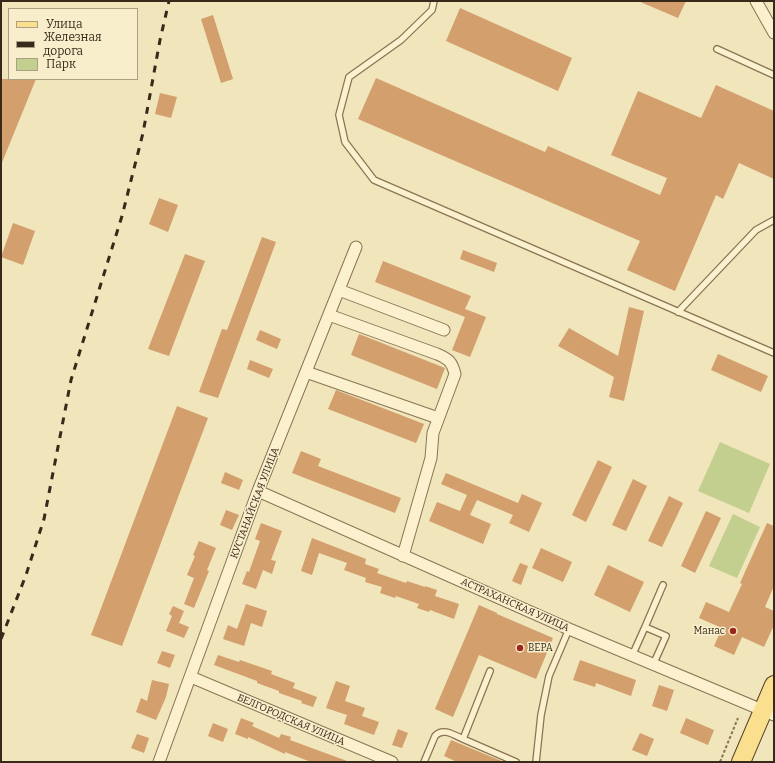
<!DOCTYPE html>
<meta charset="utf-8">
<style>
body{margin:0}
#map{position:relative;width:775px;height:763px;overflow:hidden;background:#f1e5bb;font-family:Bitter,serif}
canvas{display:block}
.frame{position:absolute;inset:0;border:2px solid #372a1a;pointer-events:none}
.legend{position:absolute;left:8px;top:8px;width:130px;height:72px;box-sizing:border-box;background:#f8eecb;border:1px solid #aba084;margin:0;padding:5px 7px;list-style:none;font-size:12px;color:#372a1a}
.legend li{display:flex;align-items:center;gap:8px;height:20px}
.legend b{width:20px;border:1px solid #aba084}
</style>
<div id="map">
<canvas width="775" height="763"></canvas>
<div class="frame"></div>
<ul class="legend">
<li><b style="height:5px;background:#f9df8e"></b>Улица</li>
<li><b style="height:5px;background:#372a1a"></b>Железная дорога</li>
<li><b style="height:11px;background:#c3cf8e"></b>Парк</li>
</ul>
</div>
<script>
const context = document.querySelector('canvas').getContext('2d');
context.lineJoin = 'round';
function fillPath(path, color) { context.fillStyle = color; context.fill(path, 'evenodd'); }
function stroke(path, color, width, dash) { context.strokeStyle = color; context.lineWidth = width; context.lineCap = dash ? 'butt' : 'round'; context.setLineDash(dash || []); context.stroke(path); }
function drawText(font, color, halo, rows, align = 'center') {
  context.font = font + ' Bitter,serif'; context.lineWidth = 3; context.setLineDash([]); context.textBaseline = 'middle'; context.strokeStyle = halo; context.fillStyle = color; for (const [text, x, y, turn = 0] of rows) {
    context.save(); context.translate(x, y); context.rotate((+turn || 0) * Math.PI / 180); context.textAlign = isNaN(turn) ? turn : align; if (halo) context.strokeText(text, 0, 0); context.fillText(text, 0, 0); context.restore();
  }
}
fillPath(new Path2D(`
 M 720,442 L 770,464 L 749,513 L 698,491 Z
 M 733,514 L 760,527 L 737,578 L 709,566 Z`), '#c3cf8e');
fillPath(new Path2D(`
 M 638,1 L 686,1 L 678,18 Z
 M 460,8 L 572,58 L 558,91 L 446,41 Z
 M 213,15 L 233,79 L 221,83 L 201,19 Z
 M 376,78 L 545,152 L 548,146 L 660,195 L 667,178 L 611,155 L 638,91 L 701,118 L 716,85 L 774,111 L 774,179 L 739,163 L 723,199 L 716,195 L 675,291 L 627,270 L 640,241 L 358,119 Z
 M 1,79 L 36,79 L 1,165 Z
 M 160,93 L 177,97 L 171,118 L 155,114 Z
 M 159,198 L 178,205 L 168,232 L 149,224 Z
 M 13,223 L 35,231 L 23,265 L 1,257 Z
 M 262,237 L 276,242 L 218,398 L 199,392 L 222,329 L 227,330 Z
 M 463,250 L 497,263 L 494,272 L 460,259 Z
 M 185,254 L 205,261 L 169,356 L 148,349 Z
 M 383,261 L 471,296 L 465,309 L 486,317 L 470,357 L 452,350 L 465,317 L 375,282 Z
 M 629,307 L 644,311 L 624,401 L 609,397 L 614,377 L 558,346 L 569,328 L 618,356 Z
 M 260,330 L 281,339 L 277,349 L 256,340 Z
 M 359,334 L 445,368 L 437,389 L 351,355 Z
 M 718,354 L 768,376 L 761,392 L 711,370 Z
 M 250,360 L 273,369 L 269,378 L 247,369 Z
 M 336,390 L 424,424 L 416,443 L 328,409 Z
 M 177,406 L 208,418 L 122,646 L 91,635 Z
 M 301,451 L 321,459 L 318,466 L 401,498 L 395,513 L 292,473 Z
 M 598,460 L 612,467 L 586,522 L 572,515 Z
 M 225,472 L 243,480 L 239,490 L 221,483 Z
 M 446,473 L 518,503 L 522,494 L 542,503 L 529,532 L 509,523 L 513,515 L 477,500 L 470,515 L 491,524 L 483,544 L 429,521 L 437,502 L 460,511 L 467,495 L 441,484 Z
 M 633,479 L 647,486 L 626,531 L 612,525 Z
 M 669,496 L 683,503 L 662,547 L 648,541 Z
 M 226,510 L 239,515 L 232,530 L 220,525 Z
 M 706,511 L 721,518 L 695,573 L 681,566 Z
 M 261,523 L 282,531 L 271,560 L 276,561 L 272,574 L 263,570 L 256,589 L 242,584 L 247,571 L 249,572 L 260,541 L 255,539 Z
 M 767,523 L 774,526 L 774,586 L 765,607 L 774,611 L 774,625 L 764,647 L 742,637 L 734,655 L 714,646 L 722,628 L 699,618 L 706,602 L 729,612 L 742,584 L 740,583 Z
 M 312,538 L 366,559 L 365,564 L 379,569 L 377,573 L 406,583 L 407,581 L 425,587 L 425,586 L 437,590 L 435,596 L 459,604 L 454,619 L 430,610 L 429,612 L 417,608 L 419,604 L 396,596 L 395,598 L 380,593 L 382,587 L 365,582 L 366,578 L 344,570 L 347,563 L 319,553 L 312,575 L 301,571 Z
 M 199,541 L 216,548 L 207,570 L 209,571 L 194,608 L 184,604 L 194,578 L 187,575 L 195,556 L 193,555 Z
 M 541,548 L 572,562 L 563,582 L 532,568 Z
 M 520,563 L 528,566 L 521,585 L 512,581 Z
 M 608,565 L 644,582 L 630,612 L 594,595 Z
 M 246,604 L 267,611 L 262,627 L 251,623 L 244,646 L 223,639 L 228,625 L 237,629 Z
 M 479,605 L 497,613 L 497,614 L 553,638 L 536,679 L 479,655 L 453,717 L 435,709 Z
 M 173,606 L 184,611 L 179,623 L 189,627 L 184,638 L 166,631 L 172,616 L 169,614 Z
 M 162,651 L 175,655 L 170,668 L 157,663 Z
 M 218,655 L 239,662 L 240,660 L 272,671 L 271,674 L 295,683 L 293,688 L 317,697 L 313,707 L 301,703 L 302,701 L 279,693 L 279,691 L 257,683 L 257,681 L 214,665 Z
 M 580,660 L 636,680 L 631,696 L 596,683 L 595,687 L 573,680 Z
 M 152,680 L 169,684 L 166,697 L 156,720 L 136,712 L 141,698 L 147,701 Z
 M 336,681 L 350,686 L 345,701 L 365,708 L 362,716 L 379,722 L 374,735 L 344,724 L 347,715 L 326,708 Z
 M 659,685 L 674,690 L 667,711 L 652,706 Z
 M 241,718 L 254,723 L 252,726 L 279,738 L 281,734 L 291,737 L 290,740 L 347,761 L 347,762 L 311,762 L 285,752 L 285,754 L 248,737 L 248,739 L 235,734 Z
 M 686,718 L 714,730 L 708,745 L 680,733 Z
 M 213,723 L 228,729 L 223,742 L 208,736 Z
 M 398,729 L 408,733 L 402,748 L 392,745 Z
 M 640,733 L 654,739 L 647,756 L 632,750 Z
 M 137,734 L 149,738 L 144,753 L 131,748 Z
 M 451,740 L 504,762 L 457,762 L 444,756 Z`), '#d29f6d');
const lane = new Path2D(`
 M 434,1 L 432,10 L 401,40 L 349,77 L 339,115 L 345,142 L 374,180 L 774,353
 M 717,49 L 774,75
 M 678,312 L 756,230 L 774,220
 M 632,656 L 645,627
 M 653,665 L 666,636 L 645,627 L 663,585
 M 463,739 L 516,762
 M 424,762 L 435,736 C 443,727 454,735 463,739 L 490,671
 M 536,762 L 541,715 L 549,676 L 569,629`);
const street = new Path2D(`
 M 756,1 L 774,33
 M 339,290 L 444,330
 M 329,315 L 437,354 C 449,359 452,362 455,374 L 433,433 L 431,458 L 403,556
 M 306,372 L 438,418
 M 258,491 L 569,629 L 774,715
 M 191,677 L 392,762
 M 159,762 L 258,491 L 356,247`);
const primary = new Path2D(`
 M 741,762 L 774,685`);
stroke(lane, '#897454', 8);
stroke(street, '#897454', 13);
stroke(primary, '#564129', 20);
stroke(new Path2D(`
 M 720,762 L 738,718`), '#897454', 2, [3, 2]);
stroke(lane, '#fbf1ce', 5.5);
stroke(street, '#fbf1ce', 11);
stroke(primary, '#f9df8e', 18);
stroke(new Path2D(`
 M 1,639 L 26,575 L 44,519 L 71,380 L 122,216 L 143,133 L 160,40 L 169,1`), '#372a1a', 3, [7, 7]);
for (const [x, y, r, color] of [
 [733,631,4,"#9d271f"],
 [520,648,4,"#9d271f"]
]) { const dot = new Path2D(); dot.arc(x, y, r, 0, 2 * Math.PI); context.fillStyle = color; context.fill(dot); stroke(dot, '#f8eecb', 1.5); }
drawText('10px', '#372a1a', '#f8eecb', [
 ["КУСТАНАЙСКАЯ УЛИЦА",255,503,-69],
 ["АСТРАХАНСКАЯ УЛИЦА",515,605,24],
 ["БЕЛГОРОДСКАЯ УЛИЦА",291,720,23]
]);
drawText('10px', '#372a1a', '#f8eecb', [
 ["Манас",725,631],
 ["ВЕРА",528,648,"left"]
], 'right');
</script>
